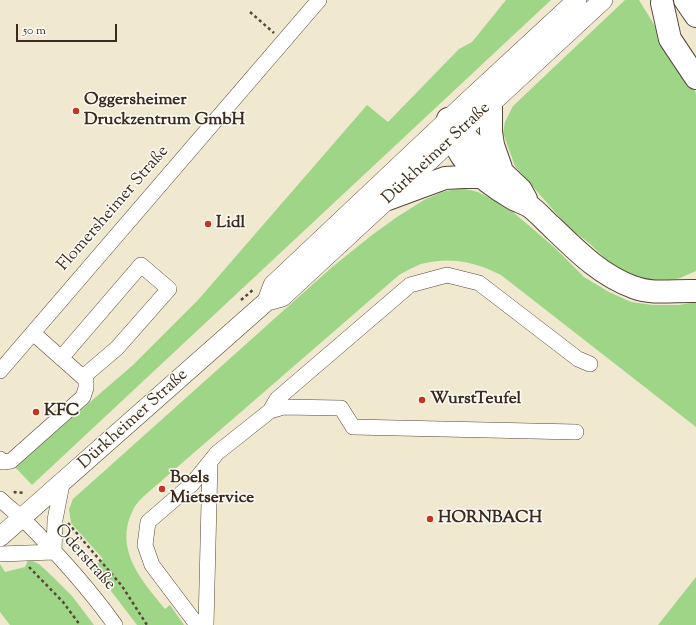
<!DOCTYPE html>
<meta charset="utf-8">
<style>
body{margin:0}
#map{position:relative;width:696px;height:625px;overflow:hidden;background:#f0e9cf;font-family:"Sorts Mill Goudy",serif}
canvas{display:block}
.scale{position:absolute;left:16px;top:24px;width:101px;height:18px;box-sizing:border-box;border:2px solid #3b2a1e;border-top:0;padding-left:5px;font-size:12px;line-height:14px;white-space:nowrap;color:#3b2a1e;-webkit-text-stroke:3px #fdfcf7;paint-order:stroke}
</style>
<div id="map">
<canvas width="696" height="625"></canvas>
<div class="scale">50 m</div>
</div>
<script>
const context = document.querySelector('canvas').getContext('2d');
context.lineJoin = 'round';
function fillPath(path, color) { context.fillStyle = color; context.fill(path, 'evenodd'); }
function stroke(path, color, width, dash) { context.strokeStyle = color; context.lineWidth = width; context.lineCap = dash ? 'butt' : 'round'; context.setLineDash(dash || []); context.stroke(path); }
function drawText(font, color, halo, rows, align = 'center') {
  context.font = font + ' "Sorts Mill Goudy",serif'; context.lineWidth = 3; context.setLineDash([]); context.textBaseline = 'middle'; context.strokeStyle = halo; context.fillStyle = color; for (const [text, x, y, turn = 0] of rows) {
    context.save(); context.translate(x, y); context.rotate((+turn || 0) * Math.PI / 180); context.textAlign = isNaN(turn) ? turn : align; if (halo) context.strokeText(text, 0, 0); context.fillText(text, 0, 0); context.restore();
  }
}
fillPath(new Path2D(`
 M 506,0 L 551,0 L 32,485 L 15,467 L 133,365 L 198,300 L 367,105 L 388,122 L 459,49 L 472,42 Z
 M 625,0 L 639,0 L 696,93 L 696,271 L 680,278 L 663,282 L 644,282 L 618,271 L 589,243 L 568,227 L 515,166 L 503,133 L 505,122 L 513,106 Z
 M 461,188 L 478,192 L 507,207 L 554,247 L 584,277 L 609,292 L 631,302 L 653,305 L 679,305 L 696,302 L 696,427 L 501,275 C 476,262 450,256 421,264 C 413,267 406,271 399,275 L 144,496 C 140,500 135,505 133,510 C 113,549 142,581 165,609 L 170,605 L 184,625 L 137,625 L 108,587 L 92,568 L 103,559 L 71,523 L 69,509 L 73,499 L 331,268 L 372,235 L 397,217 L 424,200 L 442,192 Z
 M 28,559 L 39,564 L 52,576 L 72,596 L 94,625 L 10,625 L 0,612 L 0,564 L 5,572 L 25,567 Z
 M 696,577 L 696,625 L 658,625 Z`), '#9fd586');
const minor = new Path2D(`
 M 61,358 L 141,265 L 169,289 L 117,348 L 83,377
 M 0,371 L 319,0
 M 270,411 L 277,399 L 410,285 L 447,275 L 479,283 L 578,359 L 590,364
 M 0,459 L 3,462 L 11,461 L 83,397 L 86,388 L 86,380 L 33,333
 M 0,499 C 7,506 15,512 23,519 C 56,552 88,587 115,625
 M 54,552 L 55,520 L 62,484
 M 0,554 L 54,552
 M 206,625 L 195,622 L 152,565 L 145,545 L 148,522 L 192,484 L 217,453 L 270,411 L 283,407 L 341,408 L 353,427 L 576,432
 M 206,625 L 210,462`);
const major = new Path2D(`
 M 267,301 L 273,285 L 468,101 L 577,0
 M 0,537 L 267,301 L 282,297 L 603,0`);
const highway = new Path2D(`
 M 685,0 L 696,16
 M 662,3 L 670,39 L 696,78
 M 491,103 L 491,132 L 493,145 L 501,168
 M 448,119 C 452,136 456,152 469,165 C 481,178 497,189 512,198 C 517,201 524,203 529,206 C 537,211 544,220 551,226 C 576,250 600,275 633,287 C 653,295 675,290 696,291
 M 448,120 L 521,190 L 526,199
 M 388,199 L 445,178 L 463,177 L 481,177`);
stroke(minor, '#564739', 16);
stroke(major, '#564739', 20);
stroke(highway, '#564739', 24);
stroke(new Path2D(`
 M 250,12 L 274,33
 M 241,300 L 254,289
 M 14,493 L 15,492 L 25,493
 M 68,523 L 122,586 L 147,625
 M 29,567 L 63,602 L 80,625`), '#564739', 2.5, [3, 3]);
stroke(minor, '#fff', 15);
stroke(major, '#fff', 19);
stroke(highway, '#fff', 22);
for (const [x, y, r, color] of [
 [76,111,4,"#c8321e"],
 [208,224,4,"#c8321e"],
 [422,400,4,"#c8321e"],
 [36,412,4,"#c8321e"],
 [162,489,4,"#c8321e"],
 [430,519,4,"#c8321e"]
]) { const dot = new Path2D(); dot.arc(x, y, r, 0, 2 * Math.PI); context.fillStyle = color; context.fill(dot); stroke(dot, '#fdfcf7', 1.5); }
drawText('bold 17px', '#3b2a1e', '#fdfcf7', [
 ["Oggersheimer",84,101],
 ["Druckzentrum GmbH",84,121],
 ["Lidl",216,224],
 ["WurstTeufel",430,400],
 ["KFC",44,412],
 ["Boels",170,479],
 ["Mietservice",170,499],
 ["HORNBACH",438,519]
], 'left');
drawText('17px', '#3b2a1e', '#fdfcf7', [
 ["Dürkheimer Straße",437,154,-43],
 ["Flomersheimer Straße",114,209,-49],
 ["Dürkheimer Straße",134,420,-42],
 ["Oderstraße",84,558,48]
]);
</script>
